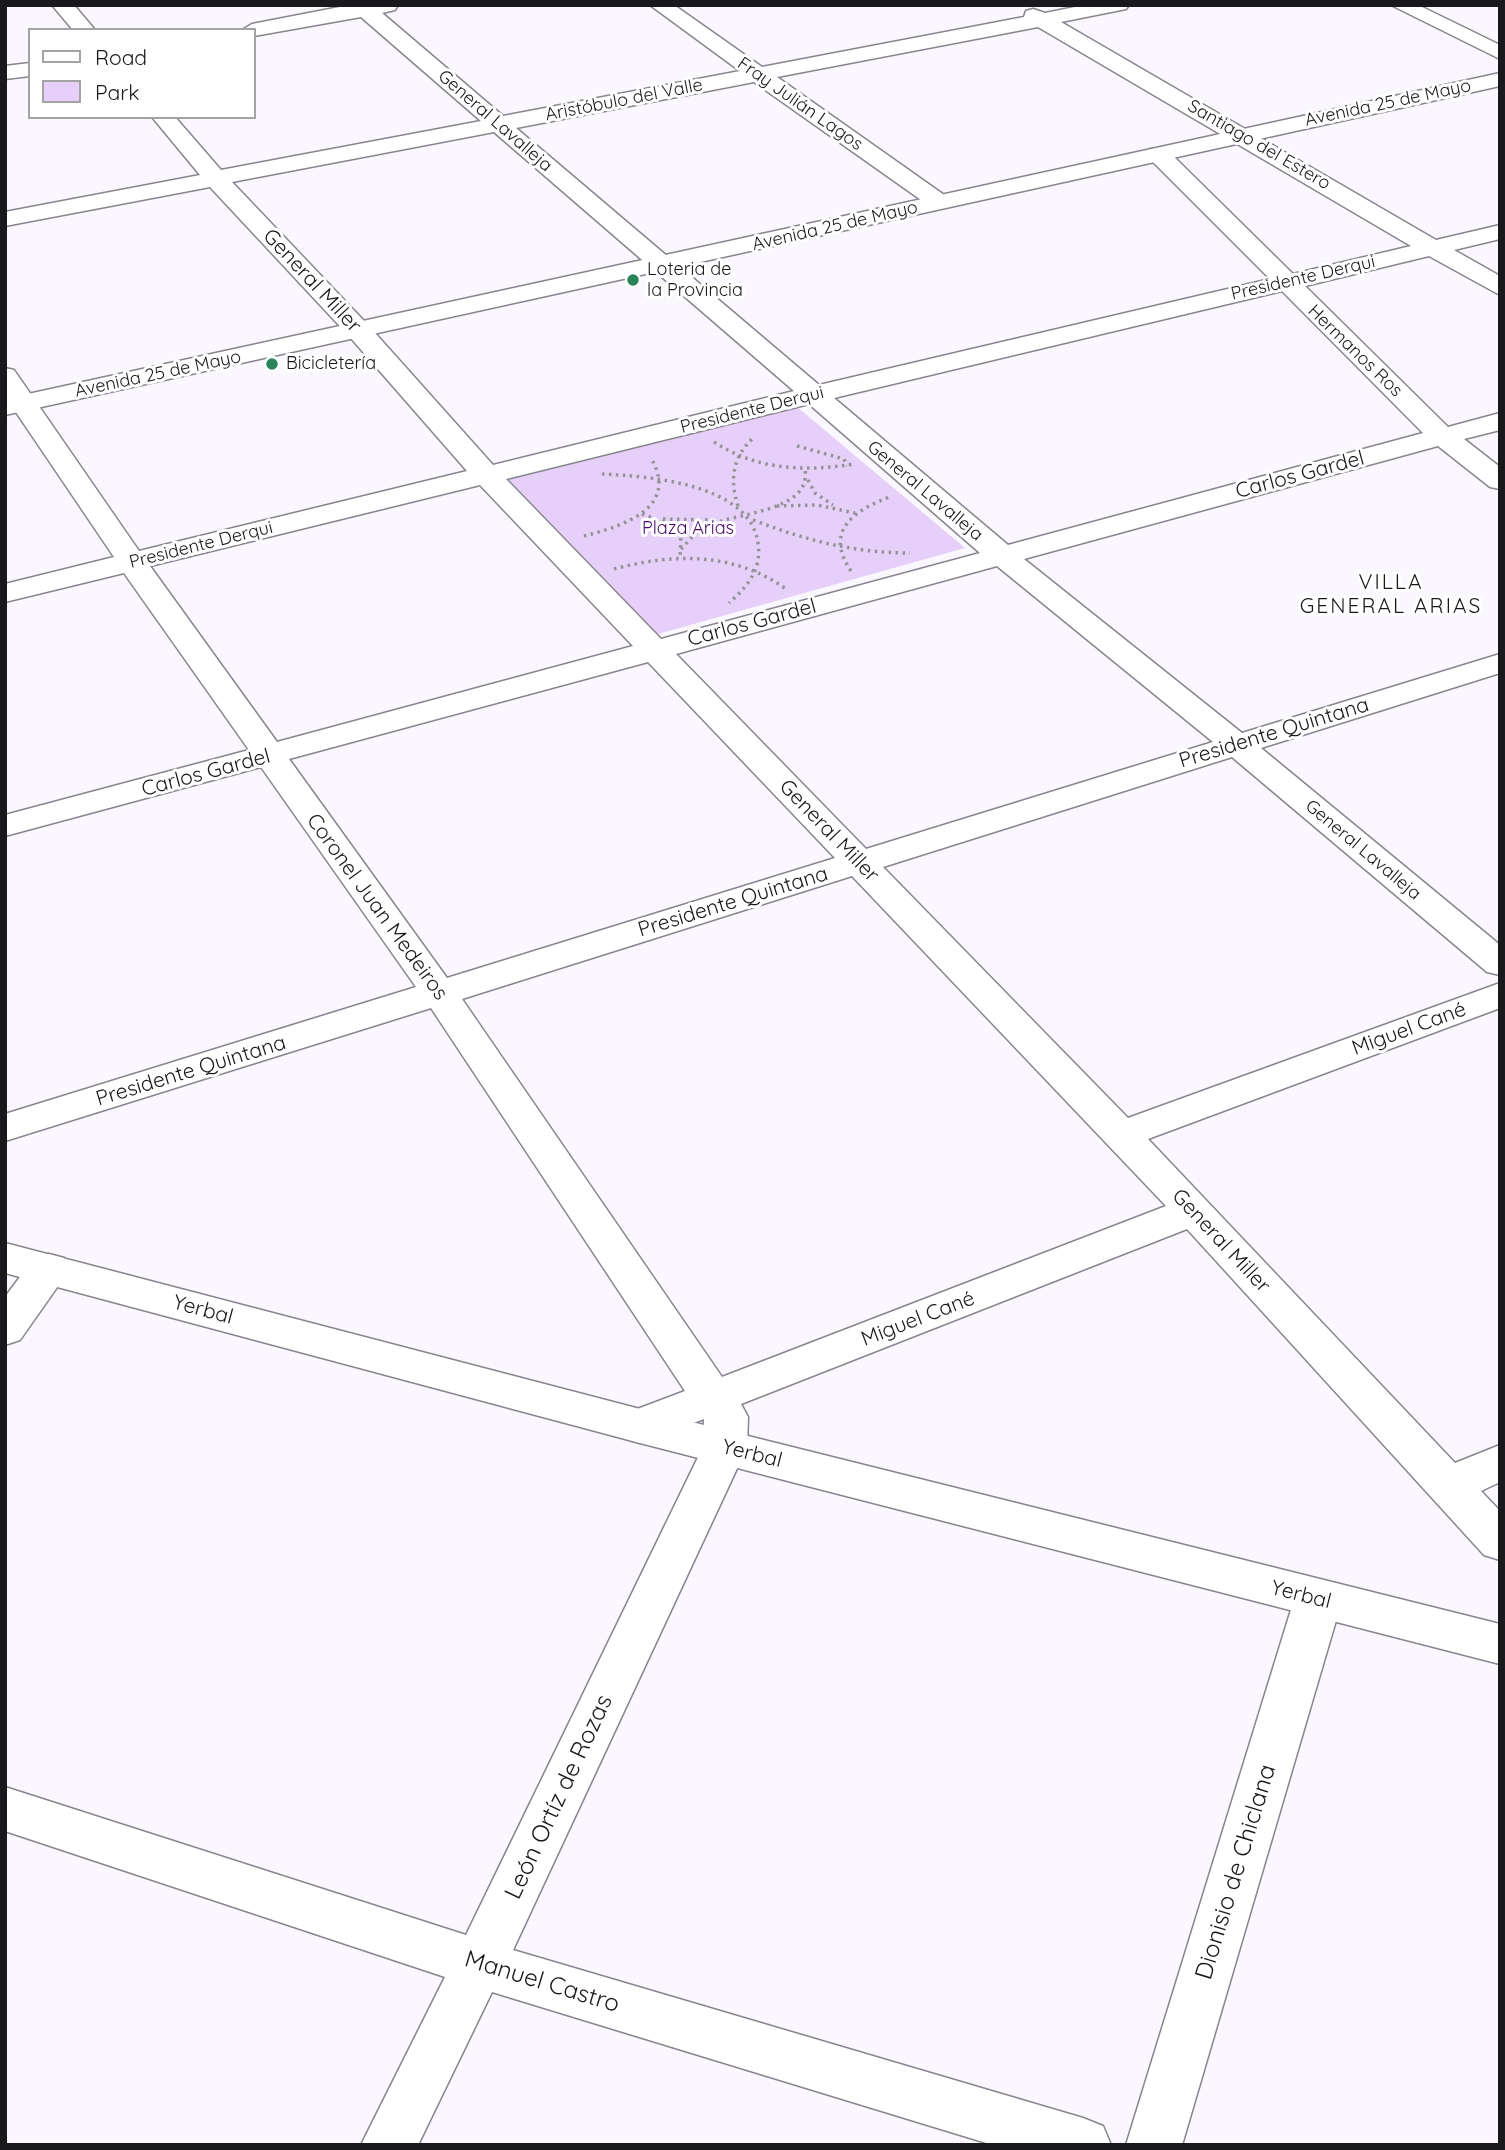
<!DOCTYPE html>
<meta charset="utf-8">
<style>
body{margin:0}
#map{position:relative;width:1505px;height:2150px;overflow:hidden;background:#fbf7fe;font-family:Quicksand,sans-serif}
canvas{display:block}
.frame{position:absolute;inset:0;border:7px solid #19181b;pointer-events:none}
.legend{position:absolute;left:28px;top:28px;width:228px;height:91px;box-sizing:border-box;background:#fff;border:2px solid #a3a3a4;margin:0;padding:9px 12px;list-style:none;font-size:21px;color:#19181b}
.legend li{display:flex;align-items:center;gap:14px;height:35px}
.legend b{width:35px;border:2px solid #a3a3a4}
</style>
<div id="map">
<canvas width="1505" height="2150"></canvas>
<div class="frame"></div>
<ul class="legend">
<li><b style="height:9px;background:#fff"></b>Road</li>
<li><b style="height:19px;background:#e6d0f9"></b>Park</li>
</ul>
</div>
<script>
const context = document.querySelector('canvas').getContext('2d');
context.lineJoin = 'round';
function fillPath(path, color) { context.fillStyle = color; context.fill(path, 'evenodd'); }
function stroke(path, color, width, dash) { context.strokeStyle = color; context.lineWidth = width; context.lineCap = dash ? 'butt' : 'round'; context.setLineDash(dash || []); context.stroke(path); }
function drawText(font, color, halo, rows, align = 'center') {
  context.font = font + ' Quicksand,sans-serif'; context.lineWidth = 6; context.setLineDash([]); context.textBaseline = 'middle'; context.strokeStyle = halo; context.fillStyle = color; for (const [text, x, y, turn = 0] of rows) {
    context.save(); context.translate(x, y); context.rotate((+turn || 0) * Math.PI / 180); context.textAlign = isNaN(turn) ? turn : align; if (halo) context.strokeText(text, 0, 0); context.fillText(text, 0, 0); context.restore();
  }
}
fillPath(new Path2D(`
 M 796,406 L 965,548 L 658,634 L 508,479 Z`), '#e6d0f9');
const street = new Path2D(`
 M 52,5 L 74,5 L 95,30 L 73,30 Z
 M 350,5 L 398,5 L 395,10 L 382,13 L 503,116 L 740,71 L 650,5 L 674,5 L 762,67 L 1024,17 L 1026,11 L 1033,9 L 1045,13 L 1085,5 L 1129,5 L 1126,9 L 1061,22 L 1436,240 L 1500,225 L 1500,239 L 1454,250 L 1500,276 L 1500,295 L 1429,256 L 1305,286 L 1448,427 L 1500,413 L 1500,430 L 1464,439 L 1500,467 L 1500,489 L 1490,487 L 1438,446 L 1024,559 L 1242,733 L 1500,654 L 1500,673 L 1261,748 L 1500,945 L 1500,975 L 1487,972 L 1232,757 L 883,867 L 1128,1118 L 1500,983 L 1500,1008 L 1148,1139 L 1455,1463 L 1500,1445 L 1500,1482 L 1481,1491 L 1500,1511 L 1500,1560 L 1484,1555 L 1187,1229 L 741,1404 L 748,1417 L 747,1447 L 513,1950 L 1083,2118 L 1103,2126 L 1111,2145 L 993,2145 L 492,1992 L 418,2145 L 361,2145 L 445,1977 L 5,1831 L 5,1787 L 466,1935 L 703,1447 L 704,1419 L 640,1443 L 624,1438 L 618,1426 L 624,1414 L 685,1391 L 431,1008 L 5,1141 L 5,1114 L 416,987 L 261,767 L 5,836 L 5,815 L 249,750 L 124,573 L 5,602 L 5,584 L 114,557 L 5,396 L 5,368 L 14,370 L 139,551 L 467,471 L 349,336 L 210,187 L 5,226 L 5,212 L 200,175 L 152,117 L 175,117 L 221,170 L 481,121 L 361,17 L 254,36 L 254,30 L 242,30 L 252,24 ZM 1038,27 L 1411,246 L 1293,274 L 1166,149 L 1150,149 L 1146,154 L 1150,159 L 1270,279 L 819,385 L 516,128 L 754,82 L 931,207 L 947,207 L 951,202 L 947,197 L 777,77 ZM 494,132 L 794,391 L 493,465 L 367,324 L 232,182 ZM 1282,291 L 1423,433 L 1008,545 L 834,398 ZM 809,404 L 980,553 L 661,639 L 506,479 ZM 480,485 L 633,646 L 277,742 L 150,566 ZM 997,566 L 1213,742 L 866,849 L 676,654 ZM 648,662 L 835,858 L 447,978 L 289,759 ZM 852,876 L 1166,1206 L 722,1377 L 462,999 Z
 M 1391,5 L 1418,5 L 1500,45 L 1500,59 Z
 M 30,63 L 30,76 L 5,79 L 5,66 Z
 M 49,1254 L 64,1258 L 70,1269 L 20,1340 L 5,1345 L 5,1297 L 34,1258 Z
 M 1318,1581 L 1335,1587 L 1342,1600 L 1182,2145 L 1126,2145 L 1294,1600 L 1301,1587 Z`);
const secondary = new Path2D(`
 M 1500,73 L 1500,86 L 5,415 L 5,399 Z
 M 5,1243 L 640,1409 L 1500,1624 L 1500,1664 L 640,1443 L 5,1273 Z`);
stroke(street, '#89858d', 3);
stroke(secondary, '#89858d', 3);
stroke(new Path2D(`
 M 714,442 C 757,470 804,472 854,464
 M 797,446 L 844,459 L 847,466
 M 602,474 C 649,476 750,484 758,543 C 762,569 748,586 729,603
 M 808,480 L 815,493 L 833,505
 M 738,506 C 729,478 733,456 755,436
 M 777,506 L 817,505 L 855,513
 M 642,514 L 674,526 L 681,534 L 680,558
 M 663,519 L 717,520
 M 753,520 C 805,540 854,553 910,553
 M 584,536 C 623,526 680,508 651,458
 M 681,549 C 688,542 696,531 705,527 C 734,512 812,513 805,469
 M 614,569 C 674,553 734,552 786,589
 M 851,571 C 823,530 855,510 892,496`), '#959297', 3.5, [2.5, 4.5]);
fillPath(street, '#fff');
fillPath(secondary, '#fff');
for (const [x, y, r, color] of [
 [633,280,7,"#2b855a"],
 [272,364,7,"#2b855a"]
]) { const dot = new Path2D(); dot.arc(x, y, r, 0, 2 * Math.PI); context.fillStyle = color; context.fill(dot); stroke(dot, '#fff', 2.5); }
drawText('18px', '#19181b', '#fff', [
 ["Aristóbulo del Valle",624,100,-11],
 ["Avenida 25 de Mayo",1388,103,-12],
 ["Fray Julián Lagos",800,104,35],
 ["General Lavalleja",495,121,41],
 ["Santiago del Estero",1259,145,30],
 ["Avenida 25 de Mayo",835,226,-13],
 ["Presidente Derqui",1303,278,-13],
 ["Hermanos Ros",1355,351,44],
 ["Avenida 25 de Mayo",158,374,-12],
 ["Presidente Derqui",752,410,-14],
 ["General Lavalleja",925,491,40],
 ["Presidente Derqui",201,545,-14],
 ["General Lavalleja",1363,850,40]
]);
drawText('18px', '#19181b', '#fff', [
 ["Loteria de",647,270],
 ["la Provincia",647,291],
 ["Bicicletería",286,364]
], 'left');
drawText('18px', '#48086b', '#fff', [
 ["Plaza Arias",688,529]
]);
drawText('21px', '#19181b', '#fff', [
 ["General Miller",312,281,47],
 ["Carlos Gardel",1300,475,-15],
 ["Carlos Gardel",752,623,-15],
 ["Presidente Quintana",1274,733,-17],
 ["Carlos Gardel",206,773,-15],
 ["General Miller",829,831,46],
 ["Presidente Quintana",733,902,-17],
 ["Coronel Juan Medeiros",377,907,54],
 ["Miguel Cané",1409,1029,-20],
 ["Presidente Quintana",191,1071,-17],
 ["General Miller",1221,1241,47],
 ["Yerbal",203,1310,15],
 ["Miguel Cané",918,1319,-21],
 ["Yerbal",752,1454,14],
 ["Yerbal",1301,1595,14]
]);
context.letterSpacing = '2px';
drawText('21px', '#19181b', '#fff', [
 ["VILLA",1391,583],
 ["GENERAL ARIAS",1391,607]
]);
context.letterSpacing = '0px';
drawText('24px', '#19181b', '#fff', [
 ["León Ortíz de Rozas",559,1797,-65],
 ["Dionisio de Chiclana",1236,1872,-73],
 ["Manuel Castro",542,1982,17]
]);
</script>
